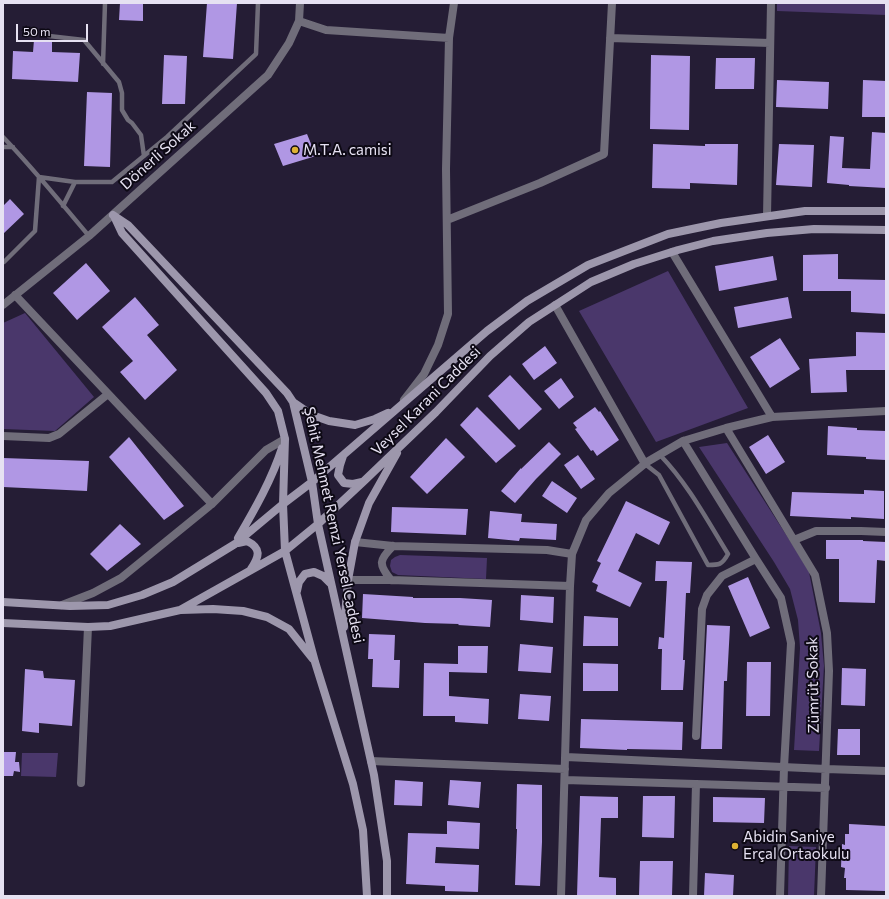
<!DOCTYPE html>
<meta charset="utf-8">
<style>
body{margin:0}
#map{position:relative;width:889px;height:899px;overflow:hidden;background:#251d35;font-family:Commissioner,sans-serif}
canvas{display:block}
.frame{position:absolute;inset:0;border:4px solid #e6e1f2;pointer-events:none}
.scale{position:absolute;left:16px;top:24px;width:72px;height:18px;box-sizing:border-box;border:2px solid #e6e1f2;border-top:0;padding-left:5px;font-size:12px;line-height:14px;white-space:nowrap;color:#e6e1f2;-webkit-text-stroke:3px #0d0914;paint-order:stroke}
</style>
<div id="map">
<canvas width="889" height="899"></canvas>
<div class="frame"></div>
<div class="scale">50 m</div>
</div>
<script>
const context = document.querySelector('canvas').getContext('2d');
context.lineJoin = 'round';
function fillPath(path, color) { context.fillStyle = color; context.fill(path, 'evenodd'); }
function stroke(path, color, width, dash) { context.strokeStyle = color; context.lineWidth = width; context.lineCap = dash ? 'butt' : 'round'; context.setLineDash(dash || []); context.stroke(path); }
function drawText(font, color, halo, rows, align = 'center') {
  context.font = font + ' Commissioner,sans-serif'; context.lineWidth = 4; context.setLineDash([]); context.textBaseline = 'middle'; context.strokeStyle = halo; context.fillStyle = color; for (const [text, x, y, turn = 0] of rows) {
    context.save(); context.translate(x, y); context.rotate((+turn || 0) * Math.PI / 180); context.textAlign = isNaN(turn) ? turn : align; if (halo) context.strokeText(text, 0, 0); context.fillText(text, 0, 0); context.restore();
  }
}
fillPath(new Path2D(`
 M 777,3 L 886,3 L 886,15 L 777,11 Z
 M 668,271 L 748,408 L 656,442 L 579,311 Z
 M 25,313 L 94,397 L 55,431 L 3,429 L 3,323 Z
 M 727,443 L 794,547 L 809,572 L 821,633 L 824,666 L 819,751 L 794,750 L 800,648 L 798,620 L 790,589 L 774,562 L 699,447 Z
 M 400,555 L 487,558 L 486,579 L 398,575 L 392,572 L 390,566 L 391,560 L 395,557 Z
 M 22,753 L 58,753 L 56,777 L 21,776 Z
 M 789,846 L 816,847 L 814,896 L 788,896 Z`), '#4a376b');
fillPath(new Path2D(`
 M 120,3 L 143,3 L 143,21 L 119,20 Z
 M 207,3 L 237,3 L 233,59 L 203,57 Z
 M 34,40 L 52,40 L 52,52 L 80,53 L 78,82 L 12,79 L 13,51 L 33,52 Z
 M 164,55 L 187,56 L 185,104 L 162,104 Z
 M 651,55 L 690,56 L 689,130 L 650,129 Z
 M 716,58 L 755,58 L 754,89 L 715,89 Z
 M 777,80 L 829,82 L 828,109 L 776,107 Z
 M 863,80 L 886,81 L 886,117 L 862,117 Z
 M 87,92 L 112,93 L 110,167 L 84,166 Z
 M 872,132 L 886,133 L 886,188 L 849,186 L 849,185 L 827,183 L 830,136 L 844,137 L 842,168 L 870,169 Z
 M 307,134 L 316,156 L 283,166 L 274,144 Z
 M 653,144 L 705,146 L 705,144 L 738,144 L 737,185 L 690,183 L 690,189 L 652,188 Z
 M 779,144 L 814,145 L 812,187 L 776,185 Z
 M 10,199 L 24,214 L 3,234 L 3,206 Z
 M 838,254 L 838,279 L 886,280 L 886,314 L 851,312 L 851,291 L 803,291 L 803,255 Z
 M 773,256 L 777,280 L 719,291 L 715,266 Z
 M 86,263 L 110,291 L 77,320 L 53,293 Z
 M 135,297 L 159,325 L 147,335 L 177,370 L 145,400 L 120,372 L 133,361 L 102,327 Z
 M 788,297 L 792,318 L 738,328 L 734,307 Z
 M 856,332 L 886,333 L 886,370 L 846,370 L 847,392 L 811,393 L 809,359 L 856,356 Z
 M 780,338 L 800,369 L 770,388 L 750,357 Z
 M 545,346 L 557,363 L 534,380 L 522,364 Z
 M 510,375 L 542,409 L 519,430 L 488,396 Z
 M 561,378 L 574,397 L 559,409 L 544,391 Z
 M 477,407 L 516,446 L 496,463 L 460,425 Z
 M 595,407 L 599,412 L 600,411 L 619,440 L 597,456 L 593,450 L 591,451 L 575,429 L 577,428 L 573,423 Z
 M 828,426 L 857,428 L 857,430 L 886,431 L 886,460 L 866,459 L 866,457 L 827,455 Z
 M 768,435 L 785,462 L 766,474 L 749,447 Z
 M 129,437 L 184,506 L 164,520 L 109,457 Z
 M 446,438 L 465,457 L 427,494 L 410,477 Z
 M 549,442 L 561,454 L 536,479 L 515,503 L 501,491 L 521,468 L 521,469 Z
 M 578,455 L 595,479 L 581,489 L 564,465 Z
 M 3,458 L 89,461 L 87,491 L 3,487 Z
 M 552,481 L 577,498 L 567,513 L 542,496 Z
 M 864,490 L 884,491 L 884,519 L 851,517 L 851,519 L 790,516 L 792,492 L 864,494 Z
 M 626,501 L 670,522 L 659,545 L 636,533 L 618,571 L 642,583 L 630,607 L 596,591 L 598,585 L 592,582 L 601,563 L 597,561 Z
 M 392,507 L 468,509 L 466,535 L 391,532 Z
 M 490,511 L 522,514 L 521,522 L 557,524 L 556,540 L 520,538 L 519,541 L 488,538 Z
 M 120,524 L 141,544 L 107,571 L 90,554 Z
 M 826,540 L 863,540 L 863,541 L 886,542 L 886,561 L 877,560 L 875,603 L 839,602 L 839,559 L 826,559 Z
 M 656,561 L 692,562 L 690,593 L 686,593 L 683,660 L 685,660 L 683,690 L 661,690 L 662,649 L 658,649 L 659,637 L 664,638 L 667,581 L 655,581 Z
 M 748,577 L 770,628 L 750,637 L 728,586 Z
 M 363,594 L 413,597 L 413,598 L 460,598 L 492,600 L 490,627 L 458,625 L 459,624 L 425,623 L 362,618 Z
 M 521,595 L 554,597 L 553,623 L 520,620 Z
 M 584,616 L 618,618 L 618,646 L 583,646 Z
 M 707,625 L 730,626 L 727,681 L 724,681 L 722,749 L 701,749 Z
 M 369,634 L 395,635 L 394,660 L 400,660 L 399,688 L 372,687 L 373,659 L 368,659 Z
 M 520,644 L 553,647 L 551,673 L 518,671 Z
 M 458,646 L 488,646 L 487,673 L 449,672 L 449,696 L 489,699 L 488,724 L 455,722 L 455,716 L 423,716 L 424,663 L 458,664 Z
 M 747,662 L 771,662 L 770,716 L 746,716 Z
 M 583,663 L 618,664 L 618,691 L 583,691 Z
 M 842,668 L 866,669 L 865,706 L 841,705 Z
 M 25,669 L 43,671 L 44,678 L 75,680 L 72,726 L 39,723 L 39,733 L 22,731 Z
 M 520,694 L 551,696 L 549,721 L 518,719 Z
 M 581,719 L 683,722 L 682,750 L 627,749 L 627,750 L 580,748 Z
 M 838,729 L 860,729 L 860,755 L 837,755 Z
 M 3,752 L 16,752 L 15,762 L 19,762 L 20,772 L 14,771 L 13,776 L 3,776 Z
 M 395,780 L 423,782 L 422,806 L 394,805 Z
 M 450,780 L 481,782 L 479,808 L 448,805 Z
 M 517,784 L 542,785 L 542,842 L 540,886 L 515,885 L 517,829 L 516,829 Z
 M 580,796 L 618,797 L 618,818 L 601,818 L 599,877 L 616,878 L 616,896 L 577,896 Z
 M 643,796 L 675,796 L 674,838 L 642,837 Z
 M 713,797 L 765,798 L 764,823 L 713,822 Z
 M 447,821 L 480,823 L 479,849 L 436,847 L 435,863 L 479,865 L 478,892 L 445,891 L 445,886 L 406,884 L 408,833 L 447,834 Z
 M 849,824 L 886,826 L 886,891 L 846,890 L 846,878 L 844,878 L 845,868 L 841,867 L 842,844 L 845,845 L 845,834 L 849,834 Z
 M 640,861 L 673,861 L 672,896 L 639,896 Z
 M 705,873 L 734,875 L 733,896 L 704,896 Z`), '#b097e4');
stroke(new Path2D(`
 M 49,36 L 84,40 L 119,82 L 122,93 L 122,110 L 128,120 L 132,123 L 141,135 L 144,156
 M 103,64 L 105,3
 M 3,137 C 33,168 61,203 89,236
 M 3,147 L 13,147
 M 63,206 L 75,182
 M 4,262 L 35,231 L 39,177 L 75,182 L 112,182 L 167,137 L 256,54 L 258,3
 M 645,464 L 659,475 L 708,565 C 719,565 722,565 728,554 C 707,520 688,484 660,455`), '#706d7a', 4.5);
stroke(new Path2D(`
 M 299,21 L 326,30 L 449,38
 M 610,38 L 770,43
 M 767,216 L 771,3
 M 447,220 L 540,183 L 604,154 L 612,3
 M 672,252 L 772,417
 M 15,295 L 212,504
 M 3,305 L 89,236 L 268,75 L 289,43 L 299,21 L 300,3
 M 555,305 L 645,464
 M 404,400 L 424,374 L 438,345 L 448,314 L 446,169 L 449,38 L 454,3
 M 726,428 L 815,575 L 827,633 L 829,671 L 821,896
 M 3,436 L 49,438 L 59,434 L 108,394
 M 683,441 L 756,559 L 781,598 L 791,643 L 784,767 L 780,896
 M 794,540 L 816,531 L 861,531 L 886,532
 M 355,542 L 393,546 L 547,550 L 572,554
 M 348,580 L 391,580 L 570,586
 M 391,580 C 378,564 379,560 393,546
 M 62,605 L 93,593 L 121,578 L 212,504 L 266,450 L 285,439
 M 696,736 L 702,609 L 707,595 L 722,576 L 756,559
 M 566,757 L 826,769 L 886,771
 M 371,761 L 565,769
 M 565,780 L 826,788
 M 81,783 L 88,627
 M 561,896 L 570,586 L 572,554 L 586,520 L 609,493 L 647,462 L 683,441 L 726,428 L 772,417 L 886,411
 M 693,896 L 696,784`), '#706d7a', 8);
stroke(new Path2D(`
 M 113,215 L 128,225 L 287,393 L 293,402 L 312,482 L 318,524 L 374,775 L 387,861 L 387,896
 M 114,216 L 122,233 L 266,393 L 278,411 L 285,439 L 283,504 L 285,551 L 315,662 L 353,784 L 363,830 L 367,896
 M 293,402 L 312,415 L 329,421 L 355,425 L 375,419 L 388,413
 M 343,456 L 340,465 L 338,475 L 344,483 L 353,484 L 362,482
 M 238,538 C 255,509 272,479 282,448
 M 238,543 L 247,541 C 261,548 260,556 251,569
 M 297,591 L 299,582 L 305,574 L 314,572 L 323,576 L 330,583
 M 3,602 L 70,606 L 108,605 L 142,595 L 173,582 L 235,544 L 283,504 L 312,482 L 487,331 L 527,301 L 588,265 L 668,234 L 721,223 L 805,211 L 886,211
 M 181,610 L 213,609 L 243,611 L 267,617 L 289,629 L 313,659
 M 3,623 L 88,627 L 110,626 L 180,610 L 285,551 L 318,524 L 364,481 L 436,412 L 490,356 L 529,322 L 591,282 L 634,264 L 678,250 L 713,241 L 767,233 L 814,229 L 886,230
 M 344,627 L 348,580 L 355,542 L 369,503 L 397,453`), '#9d97ac', 8);
for (const [x, y, r, color] of [
 [295,150,4,"#ddb133"],
 [735,846,4,"#ddb133"]
]) { const dot = new Path2D(); dot.arc(x, y, r, 0, 2 * Math.PI); context.fillStyle = color; context.fill(dot); stroke(dot, '#0d0914', 1.5); }
drawText('15px', '#e6e1f2', '#0d0914', [
 ["M.T.A. camisi",303,150],
 ["Abidin Saniye",743,837],
 ["Erçal Ortaokulu",743,854]
], 'left');
drawText('15px', '#e6e1f2', '#0d0914', [
 ["Dönerli Sokak",158,155,-42],
 ["Veysel Karani Caddesi",426,401,-45],
 ["Şehit Mehmet Remzi Yersel Caddesi",334,525,78],
 ["Zümrüt Sokak",813,685,-91]
]);
</script>
